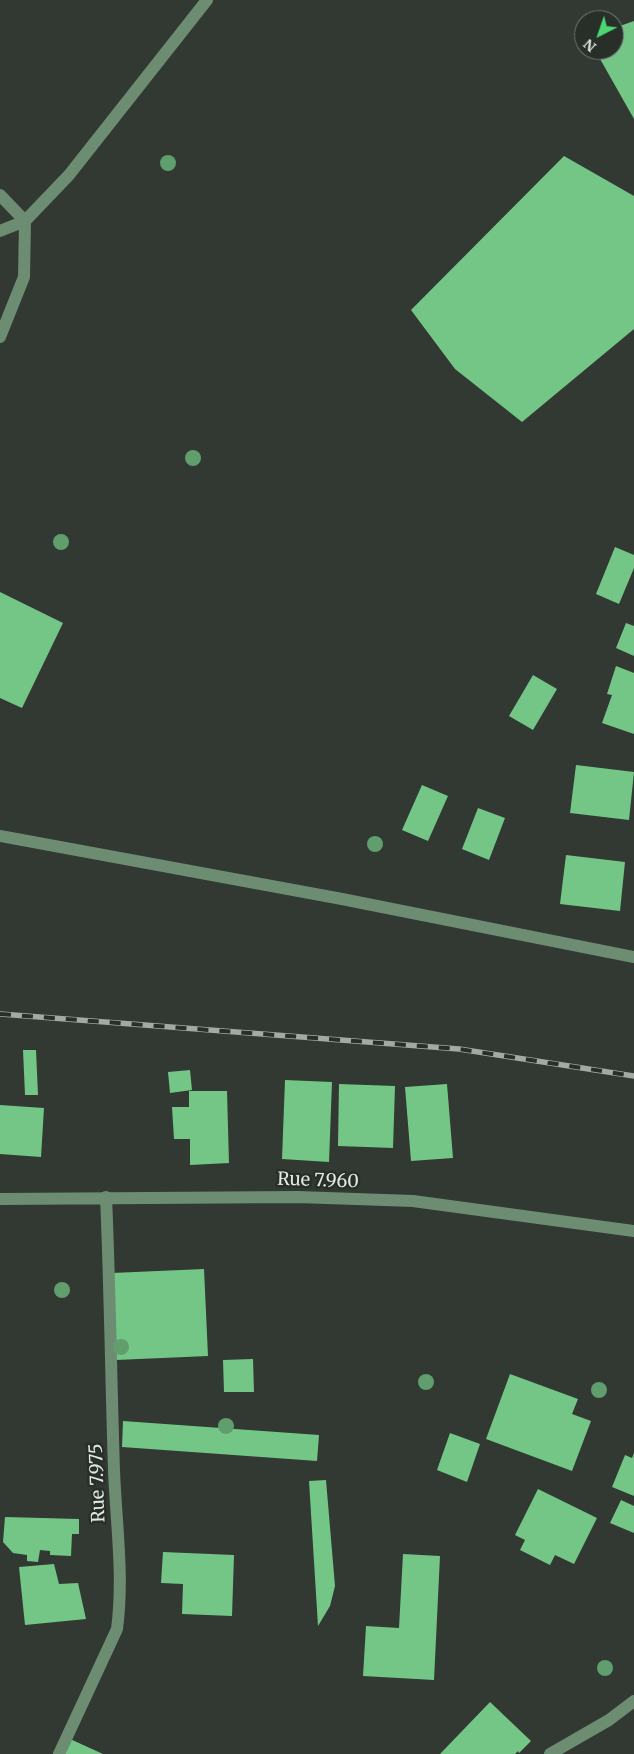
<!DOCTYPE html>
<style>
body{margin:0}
#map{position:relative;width:634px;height:1754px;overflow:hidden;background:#313932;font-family:Merriweather,serif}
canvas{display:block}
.north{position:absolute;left:574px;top:10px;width:50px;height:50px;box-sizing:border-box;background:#272f28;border:1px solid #727972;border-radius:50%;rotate:221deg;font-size:14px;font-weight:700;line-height:20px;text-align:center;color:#e2e7e2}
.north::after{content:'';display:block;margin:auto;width:18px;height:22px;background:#4dd676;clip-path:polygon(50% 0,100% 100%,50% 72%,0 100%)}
</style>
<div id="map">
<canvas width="634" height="1754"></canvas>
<div class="north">N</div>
</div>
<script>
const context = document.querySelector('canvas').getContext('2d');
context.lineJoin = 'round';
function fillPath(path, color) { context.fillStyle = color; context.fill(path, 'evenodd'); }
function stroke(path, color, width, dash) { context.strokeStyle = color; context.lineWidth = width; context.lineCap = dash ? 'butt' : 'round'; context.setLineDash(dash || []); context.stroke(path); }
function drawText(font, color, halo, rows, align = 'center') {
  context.font = font + ' Merriweather,serif'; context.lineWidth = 5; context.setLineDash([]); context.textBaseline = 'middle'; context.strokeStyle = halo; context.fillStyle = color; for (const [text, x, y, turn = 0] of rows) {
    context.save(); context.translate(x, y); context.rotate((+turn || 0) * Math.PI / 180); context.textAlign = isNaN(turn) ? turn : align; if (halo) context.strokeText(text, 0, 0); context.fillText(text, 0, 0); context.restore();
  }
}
fillPath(new Path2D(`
 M 634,21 L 634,119 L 595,50 L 614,50 L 614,28 Z
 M 564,156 L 634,196 L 634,329 L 522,422 L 455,369 L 411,310 Z
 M 615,547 L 634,555 L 634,568 L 619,604 L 596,594 Z
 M 0,592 L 63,623 L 22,708 L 0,698 Z
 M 626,623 L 634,626 L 634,656 L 616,648 Z
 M 616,666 L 634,673 L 634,734 L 602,723 L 612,695 L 607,694 Z
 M 533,675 L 557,689 L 533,730 L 509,716 Z
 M 576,765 L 634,772 L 629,820 L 570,813 Z
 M 422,785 L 448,796 L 428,841 L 402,830 Z
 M 478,808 L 505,818 L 489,860 L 462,849 Z
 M 566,855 L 625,862 L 620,911 L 560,904 Z
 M 23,1050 L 36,1050 L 38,1095 L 25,1095 Z
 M 190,1070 L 192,1090 L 170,1093 L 168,1072 Z
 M 285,1080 L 332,1082 L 329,1162 L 282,1159 Z
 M 339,1084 L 395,1086 L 393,1148 L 338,1146 Z
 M 447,1084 L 453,1158 L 411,1161 L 405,1087 Z
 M 189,1091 L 227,1091 L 229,1163 L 190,1165 L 190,1139 L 174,1139 L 172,1107 L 189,1107 Z
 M 0,1105 L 44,1108 L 41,1157 L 0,1154 Z
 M 204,1269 L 208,1356 L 116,1360 L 112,1273 Z
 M 253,1359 L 254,1392 L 224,1392 L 223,1360 Z
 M 510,1374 L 578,1399 L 572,1414 L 591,1421 L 572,1471 L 486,1439 Z
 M 123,1421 L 319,1435 L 317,1461 L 122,1447 Z
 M 450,1433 L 480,1444 L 467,1482 L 437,1470 Z
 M 634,1453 L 634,1496 L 612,1487 L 625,1455 L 632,1458 Z
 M 326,1480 L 335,1586 L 330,1606 L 318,1626 L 309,1481 Z
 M 538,1489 L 597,1518 L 574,1564 L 555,1555 L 550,1565 L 520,1550 L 525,1540 L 515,1535 Z
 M 621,1500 L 634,1506 L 634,1533 L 610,1523 Z
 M 5,1517 L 79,1519 L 79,1534 L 72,1534 L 71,1556 L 50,1555 L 50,1551 L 40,1550 L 38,1562 L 27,1561 L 27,1555 L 13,1553 L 3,1542 Z
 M 163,1552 L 234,1555 L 232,1616 L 182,1614 L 183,1584 L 161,1583 Z
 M 403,1554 L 440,1556 L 434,1680 L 363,1676 L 366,1626 L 399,1628 Z
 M 54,1564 L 59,1584 L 78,1583 L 86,1619 L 25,1625 L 19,1567 Z
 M 490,1702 L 531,1741 L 519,1753 L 518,1751 L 515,1754 L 440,1754 Z
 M 70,1739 L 103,1754 L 63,1754 Z`), '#74c687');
stroke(new Path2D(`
 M 0,195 L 25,221 L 0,231
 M 0,337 L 24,277 L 25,221 L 69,175 L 207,0
 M 0,836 L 342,899 L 634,957
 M 0,1199 L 298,1197 L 413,1201 L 634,1231
 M 59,1754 L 117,1629 C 124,1576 116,1523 114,1470 C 111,1379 110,1288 106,1197
 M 550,1754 L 609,1720 L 634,1701`), '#6c8d72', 12);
const rail = new Path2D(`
 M 0,1014 L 459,1049 L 634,1076`);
stroke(rail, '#a3a9a3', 5.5);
stroke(rail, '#272f28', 4, [11]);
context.fillStyle = '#609e6e';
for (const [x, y] of [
 [168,163],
 [193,458],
 [61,542],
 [375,844],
 [62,1290],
 [121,1347],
 [426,1382],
 [599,1390],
 [226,1426],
 [605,1668]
]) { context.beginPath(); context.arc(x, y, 8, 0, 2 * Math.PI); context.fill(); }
drawText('18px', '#e2e7e2', '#272f28', [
 ["Rue 7.960",318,1181,2],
 ["Rue 7.975",98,1483,-92]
]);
</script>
